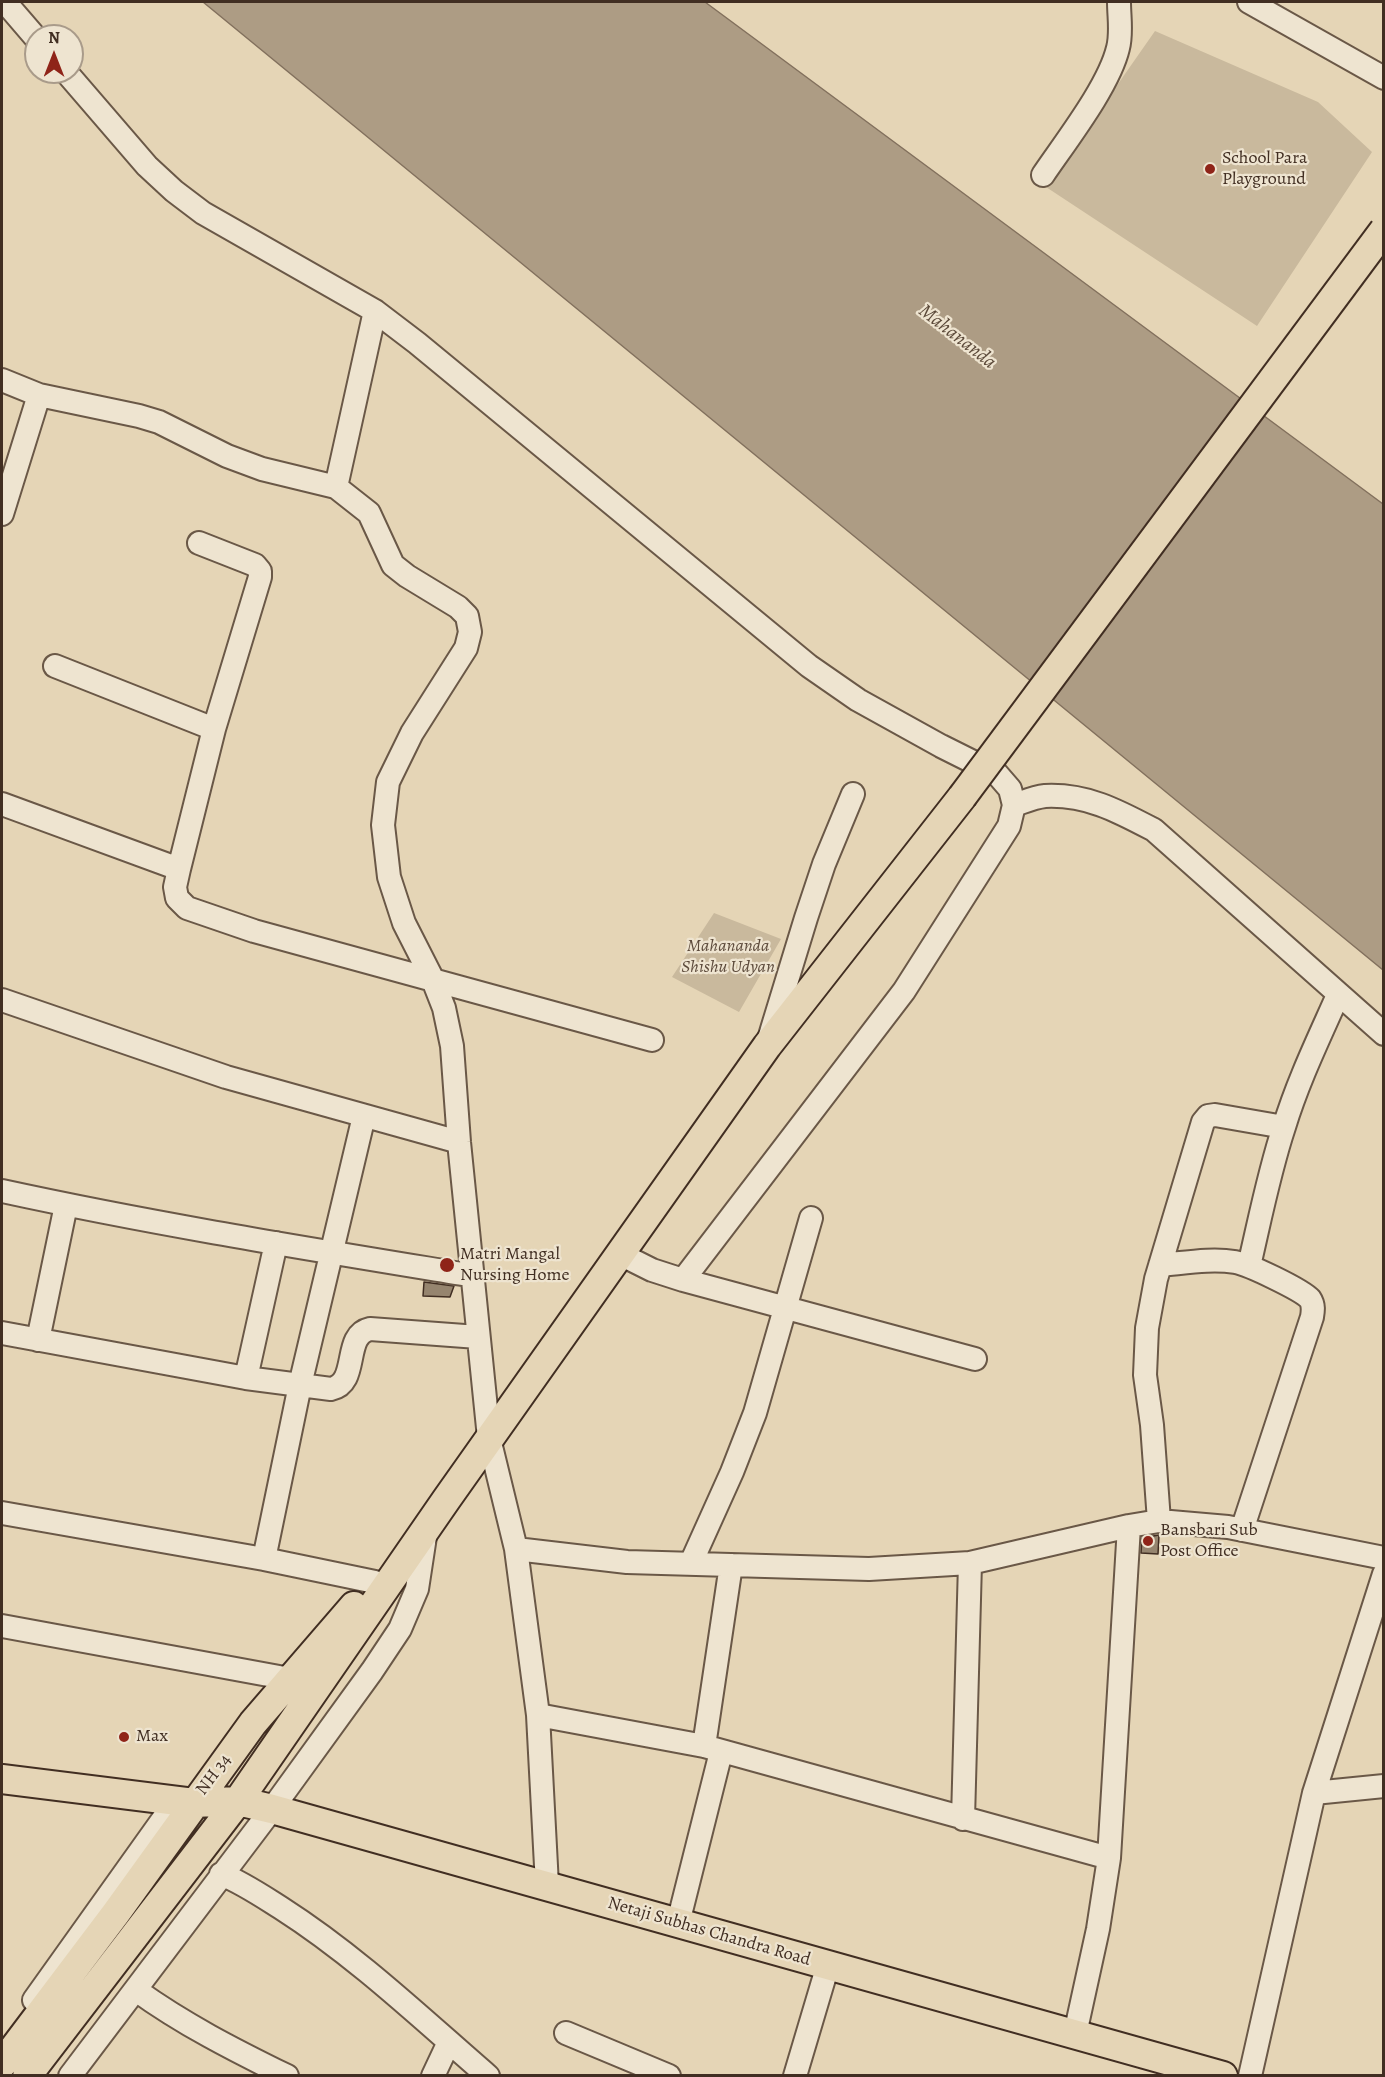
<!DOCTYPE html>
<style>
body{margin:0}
#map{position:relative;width:1385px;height:2077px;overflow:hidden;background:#e5d5b6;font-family:Alegreya,serif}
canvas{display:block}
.frame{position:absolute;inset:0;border:3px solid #412e22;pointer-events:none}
.north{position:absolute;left:24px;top:24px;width:60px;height:60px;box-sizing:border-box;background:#eee4d0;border:2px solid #a99b8a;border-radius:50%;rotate:0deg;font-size:16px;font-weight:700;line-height:24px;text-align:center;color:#412e22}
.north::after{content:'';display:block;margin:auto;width:21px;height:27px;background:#8f2418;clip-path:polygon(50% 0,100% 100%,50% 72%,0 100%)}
</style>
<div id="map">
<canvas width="1385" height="2077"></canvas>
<div class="frame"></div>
<div class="north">N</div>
</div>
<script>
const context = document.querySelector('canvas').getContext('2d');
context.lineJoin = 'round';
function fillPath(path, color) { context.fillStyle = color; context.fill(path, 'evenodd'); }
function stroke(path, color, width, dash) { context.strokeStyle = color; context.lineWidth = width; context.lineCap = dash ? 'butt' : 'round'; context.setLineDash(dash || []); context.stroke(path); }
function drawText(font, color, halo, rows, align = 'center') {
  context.font = font + ' Alegreya,serif'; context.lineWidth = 4.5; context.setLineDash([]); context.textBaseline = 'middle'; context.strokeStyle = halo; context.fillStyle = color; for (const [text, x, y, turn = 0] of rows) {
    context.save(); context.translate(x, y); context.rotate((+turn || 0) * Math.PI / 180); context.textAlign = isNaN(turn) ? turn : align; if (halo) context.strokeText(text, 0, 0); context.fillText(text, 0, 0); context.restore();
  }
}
fillPath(new Path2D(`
 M 1155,31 L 1318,102 L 1372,152 L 1257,326 L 1046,187 Z
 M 714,913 L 781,939 L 739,1012 L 672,977 Z`), '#c9b99d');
const water = new Path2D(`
 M 203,2 L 705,2 L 1383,504 L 1383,970 Z`);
fillPath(water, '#ad9c84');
stroke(water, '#82705d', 1.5);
const building = new Path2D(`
 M 424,1282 L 454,1286 L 450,1297 L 423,1296 Z
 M 1159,1535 L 1158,1554 L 1141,1553 L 1142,1538 Z`);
fillPath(building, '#96856f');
stroke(building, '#412e22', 1.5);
const minor = new Path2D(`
 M 5,2 L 36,38
 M 1249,2 L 1384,78
 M 66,72 L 147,166 L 174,191 L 203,213 L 375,311 L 417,343 L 809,666 L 858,700 L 941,746 L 997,774 L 1010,789 L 1014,805 L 1009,826 L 904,991 L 683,1280
 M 1043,175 C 1066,141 1109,86 1118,48 C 1122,33 1119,17 1119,2
 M 2,380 L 39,395 L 139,416 L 159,422 L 227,456 L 262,469 L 336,487 L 369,513 L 393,565 L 407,576 L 458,607 L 467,616 L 470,632 L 466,648 L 412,733 L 388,782 L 383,825 L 389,877 L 404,923 L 433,980 L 444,1008 L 452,1046 L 459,1142 L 489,1438 L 516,1549 L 538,1715 L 547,1885
 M 336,487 L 375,311
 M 2,514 L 39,395
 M 55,666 L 214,729
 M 2,804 L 179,869 L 214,729 L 260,577 L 260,571 L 255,565 L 199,543
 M 1014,805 C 1023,802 1035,797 1045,796 C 1087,794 1118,811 1154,830 L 1384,1034
 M 179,869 L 175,887 L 177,898 L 187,908 L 254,931 L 652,1040
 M 2,1000 L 226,1077 L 459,1142
 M 769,1039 L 806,918 L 824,864 L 853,794
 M 2,1191 C 158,1225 316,1250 474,1276
 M 620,1254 L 652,1270 L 683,1280 L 975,1359
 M 1160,1265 C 1184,1263 1211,1258 1235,1262 C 1248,1264 1302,1290 1310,1299 C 1314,1305 1313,1311 1312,1317 L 1242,1530
 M 1249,1266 C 1260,1219 1269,1172 1284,1127 C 1298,1081 1319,1038 1338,995
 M 2,1333 L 246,1378 L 331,1389 C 360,1383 342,1335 370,1329 L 478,1337
 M 38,1340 L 66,1205
 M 246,1378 L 276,1243
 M 2,1513 L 264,1559 L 375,1582
 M 1159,1521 L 1152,1425 L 1145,1375 L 1147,1328 L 1156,1279 L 1203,1122 L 1208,1116 L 1215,1115 L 1284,1127
 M 516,1549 L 627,1562 L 869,1569 L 970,1563 L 1129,1526 L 1159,1521 L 1228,1527 L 1384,1558
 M 264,1559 L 300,1385 L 364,1116
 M 691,1563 L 732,1472 L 755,1413 L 811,1218
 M 2,1626 L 290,1679
 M 538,1715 L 704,1746 L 1109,1858 L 1129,1526
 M 704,1746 L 731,1565
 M 1314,1793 L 1384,1786
 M 963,1819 L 970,1563
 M 221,1874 C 243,1883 262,1896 281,1908 C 356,1956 421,2018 488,2076
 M 678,1923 L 721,1752
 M 136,1990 C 183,2024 234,2050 287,2076
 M 34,2000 L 176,1801
 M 566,2033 L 669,2076
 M 1075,2034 L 1098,1929 L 1109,1858
 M 70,2076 L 272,1809 L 372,1671 L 400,1629 L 417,1589 L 426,1530
 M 433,2076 L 449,2042
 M 795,2076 L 828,1965
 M 1250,2076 L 1314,1793 L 1384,1574`);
const major = new Path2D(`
 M 2,1779 L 194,1803 L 238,1801 L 272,1809 L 1223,2076
 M 2,2064 L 116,1913 L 253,1723 L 354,1606
 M 27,2076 L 238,1801 L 446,1500 L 767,1046 L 962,797`);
stroke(minor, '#6a5847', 26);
stroke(major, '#412e22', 32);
stroke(minor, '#eee4d0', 22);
stroke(major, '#e5d5b6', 28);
const majorBridge = new Path2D(`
 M 962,797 L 1384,230`);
stroke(majorBridge, '#412e22', 32, []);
stroke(majorBridge, '#e5d5b6', 28);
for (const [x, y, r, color] of [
 [1210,169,6,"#8f2418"],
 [447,1265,8,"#8f2418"],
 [1148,1541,6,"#8f2418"],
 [124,1737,6,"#8f2418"]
]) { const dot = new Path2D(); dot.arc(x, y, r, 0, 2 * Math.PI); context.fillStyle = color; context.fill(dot); stroke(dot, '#eee4d0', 2); }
drawText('18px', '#412e22', '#eee4d0', [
 ["School Para",1222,159],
 ["Playground",1222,180],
 ["Matri Mangal",460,1255],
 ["Nursing Home",460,1276],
 ["Bansbari Sub",1160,1531],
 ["Post Office",1160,1552],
 ["Max",136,1737]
], 'left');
drawText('italic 18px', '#5c4a3b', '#eee4d0', [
 ["Mahananda",728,947],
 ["Shishu Udyan",728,968]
]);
drawText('18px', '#412e22', '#eee4d0', [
 ["NH 34",214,1775,-53],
 ["Netaji Subhas Chandra Road",709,1932,16]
]);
drawText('italic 20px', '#5c4a3a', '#eee4d0', [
 ["Mahananda",957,337,38]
]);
</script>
